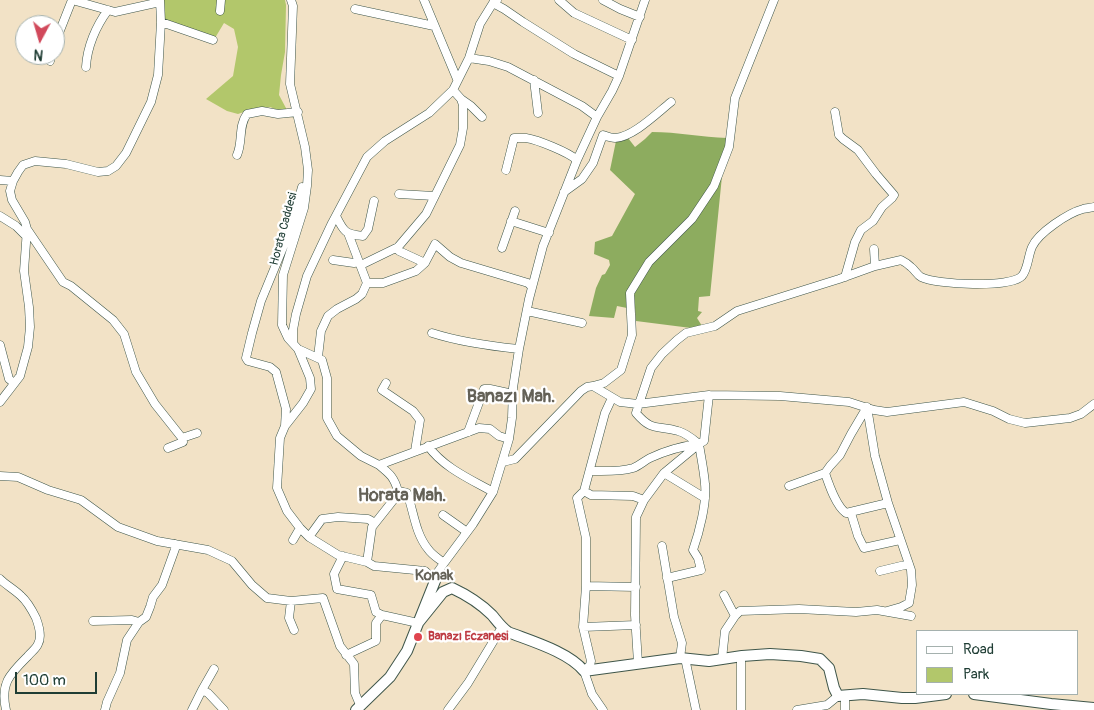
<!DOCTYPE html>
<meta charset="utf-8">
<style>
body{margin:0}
#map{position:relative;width:1094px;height:710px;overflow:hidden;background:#f2e2c6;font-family:Pangolin,sans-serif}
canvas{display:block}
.legend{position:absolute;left:916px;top:630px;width:162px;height:65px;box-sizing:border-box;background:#fff;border:1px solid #a5b1ae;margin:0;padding:6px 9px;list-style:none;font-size:15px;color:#1f3d34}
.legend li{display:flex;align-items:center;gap:10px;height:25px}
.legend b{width:25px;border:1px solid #a5b1ae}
.north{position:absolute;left:15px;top:15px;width:50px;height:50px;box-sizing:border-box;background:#fff;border:1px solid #a5b1ae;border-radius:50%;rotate:186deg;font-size:14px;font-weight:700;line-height:20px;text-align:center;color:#1f3d34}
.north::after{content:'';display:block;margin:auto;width:18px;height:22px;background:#d1495b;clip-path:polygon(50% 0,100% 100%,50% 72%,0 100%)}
.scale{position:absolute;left:15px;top:672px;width:82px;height:22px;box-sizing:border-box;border:2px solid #1f3d34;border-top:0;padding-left:6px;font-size:15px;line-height:18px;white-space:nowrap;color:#1f3d34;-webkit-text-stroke:4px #fff;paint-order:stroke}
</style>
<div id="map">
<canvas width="1094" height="710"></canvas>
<ul class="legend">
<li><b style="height:6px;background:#fff"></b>Road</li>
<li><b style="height:14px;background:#b2c76b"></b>Park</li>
</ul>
<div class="north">N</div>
<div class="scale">100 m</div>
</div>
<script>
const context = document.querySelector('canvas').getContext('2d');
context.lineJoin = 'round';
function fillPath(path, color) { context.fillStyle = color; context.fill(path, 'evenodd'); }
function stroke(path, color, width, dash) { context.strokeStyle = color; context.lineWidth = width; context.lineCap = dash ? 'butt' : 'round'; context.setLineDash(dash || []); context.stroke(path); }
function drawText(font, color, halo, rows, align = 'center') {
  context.font = font + ' Pangolin,sans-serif'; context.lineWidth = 4.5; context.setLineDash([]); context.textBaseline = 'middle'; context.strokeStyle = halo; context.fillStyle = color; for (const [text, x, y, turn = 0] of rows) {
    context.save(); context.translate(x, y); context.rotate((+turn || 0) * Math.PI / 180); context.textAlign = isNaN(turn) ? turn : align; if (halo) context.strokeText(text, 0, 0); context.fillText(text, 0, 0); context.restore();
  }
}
fillPath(new Path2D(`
 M 164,0 L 285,0 L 286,5 L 285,52 L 281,75 L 279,95 L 287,110 L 283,112 L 270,107 L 255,108 L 238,114 L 227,111 L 206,99 L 233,76 L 238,47 L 234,29 L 224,23 L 215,38 L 165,20 Z`), '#b2c76b');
fillPath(new Path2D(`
 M 652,132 C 677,132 702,137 727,138 L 726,148 L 711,184 L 691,214 L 644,263 L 627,308 L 617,306 L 614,318 L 589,316 L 596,288 L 602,275 L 605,274 L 610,265 L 609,260 L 594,254 L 595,242 L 612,236 L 635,194 L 610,170 L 616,141 L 628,138 L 635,147 L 645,139 Z
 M 722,176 L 710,296 L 699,297 L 698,311 L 702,312 L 697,318 L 702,326 L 691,328 L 636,321 L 634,294 L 651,265 L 694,221 Z`), '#8dac5f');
const minor = new Path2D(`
 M 72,0 L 115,12 L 160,2
 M 291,0 L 293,6 L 290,84 L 305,147 L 308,170 L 307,186 L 304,208 L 283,275 L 282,325 L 288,338 L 298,349 L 310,378 L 311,389 L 303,403 L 285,426 L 280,438 L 277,488 L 287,511 L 300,528 L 309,537 L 338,555 L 367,562 L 374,566 L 425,571 L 435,581
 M 424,0 L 457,79
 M 559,0 L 574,13 L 632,40
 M 603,0 L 620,9 L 640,17
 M 493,3 L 504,9 L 523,22 L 574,54 L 619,76
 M 355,9 L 434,26
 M 220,11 L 221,0
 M 161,22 L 213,40
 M 55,43 L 72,0
 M 469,58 L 489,61 L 508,67 L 582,106 L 597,117
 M 50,61 L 51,55
 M 86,67 C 87,47 96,26 108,10
 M 534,80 L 538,113
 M 461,99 L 471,106 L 482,117
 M 835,112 L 839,135 L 843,139 L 858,150 L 876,174 L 894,195 L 892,198 L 882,207 L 873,221 L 861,230 L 855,242 L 845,277
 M 237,155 C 243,142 238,126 247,114 L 262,111 L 278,114 L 298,112
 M 506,170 L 514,138 C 518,138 522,138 526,138 C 538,140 568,152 577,160
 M 0,180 L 13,181
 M 564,192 L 582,179 L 593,163 L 603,135 C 606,136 611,138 615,138 C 633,137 656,114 671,102
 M 399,194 L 434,196
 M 0,216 L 16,226 L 27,237
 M 336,216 C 344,232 345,234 363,236 L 368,229 L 374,201
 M 511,221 L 549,233
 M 27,229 L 63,282 L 71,286 L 113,320 L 124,334 L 136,372 L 155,404 L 182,438
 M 348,233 L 367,283 L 383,283 L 416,271 L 425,263
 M 398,247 L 399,251 L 425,263 L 435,244 L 450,257 L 461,263 L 528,283 L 532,287
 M 502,248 L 515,211
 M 333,260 L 354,263 L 359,262
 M 361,265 L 398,247 L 426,214 L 460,145 L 463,128 L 463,105 L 461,99 L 453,90
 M 875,266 L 901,260 C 905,262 908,264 911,267 C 915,270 917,275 921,277 C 936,285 1011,288 1022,276 C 1028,269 1028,256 1032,247 C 1038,233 1068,213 1083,209 C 1086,208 1090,208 1094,207
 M 527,311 L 582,323
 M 432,333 C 460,342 489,346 519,349
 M 293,343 L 293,330 L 296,314 L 307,276 L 332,223 L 367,157 L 385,141 L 429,113 L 453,90 L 469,58 L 480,24 L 493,3 L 497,0
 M 0,345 L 9,379 L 14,383
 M 298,349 L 322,360 L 327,378 L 327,418 L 337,436 L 361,456 L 379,465 L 479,428 L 490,429 L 499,436 L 509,439
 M 318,357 L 321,331 L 328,316 L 337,309 L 356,299 L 362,294 L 367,283
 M 386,383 L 382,390 L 413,411 L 420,420 L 415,451
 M 593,386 L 604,383 L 621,370 L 632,335 L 630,293 L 649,262 L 692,219 L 714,186 L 729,147 L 735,98 L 774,0
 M 0,402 L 20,376 L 28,347 L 30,327 L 29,307 L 24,271 L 27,229 L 25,222 L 12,200 L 10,191 L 13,181 L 18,172 L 23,165 L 35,161 L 66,164 L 98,172 L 108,171 L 116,166 L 126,153 L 151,102 L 158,75 L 161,22 L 160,0
 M 867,407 L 875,456 L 888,503 L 911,570 L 912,585 L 909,603 L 901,607 L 887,611
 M 867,407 L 851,434 L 840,455 L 830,466 L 825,473 C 829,485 836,506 846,513 L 888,503
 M 285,426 L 286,409 L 276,372 L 270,367 L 248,361 L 246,358 L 252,333 L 261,301 L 289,233 L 302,187
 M 468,432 L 484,389 L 490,389 L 513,394
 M 182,438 L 197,433
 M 428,446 C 444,468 470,479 493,492
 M 168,448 L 183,442 L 182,438
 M 503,462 L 515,459 L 581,391 L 587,387 L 593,386 L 620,402 L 638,404 L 709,395 L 780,396 L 849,402 L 874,410 L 887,412 L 964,402 L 993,411 L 1009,419 L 1025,423 L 1070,418 L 1081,414 L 1094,404
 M 379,465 C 390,474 394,477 398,491
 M 590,471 C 604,471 620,472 633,468 C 639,466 644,461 650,458 C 665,451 682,446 699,444
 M 664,473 L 705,498
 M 0,476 L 18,477 L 48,490 L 81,500 L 118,527 L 157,541 L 208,550 L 232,561 L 252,585 L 267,598 L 291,601 L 323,598 L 340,646 L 354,664 L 355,693 L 360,705
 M 789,486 L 825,473
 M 584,491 L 591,495 L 633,496 L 644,500
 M 851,513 L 858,536 L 864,548 L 900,540
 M 443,515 L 467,532
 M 309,537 L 322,519 L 338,517 L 368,519 L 375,523
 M 293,540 L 300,528
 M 662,546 L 674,617 L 682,643 L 680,658
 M 343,556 L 334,574 L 337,589 L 371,595 L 376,612 L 382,615 L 418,623
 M 367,562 L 372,527 L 395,498 L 398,491 L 407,493 C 414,512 415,533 428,549 C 432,555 439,559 444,563
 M 880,571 L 909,564
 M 667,578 L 701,570 L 698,558 L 693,550 C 699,533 707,503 705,484 C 704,471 701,457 699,444 C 693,439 686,433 678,431 C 657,425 652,432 636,413 L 651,368 L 662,354 L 677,340 L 686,333 L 715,326 L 737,311 L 839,279 L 875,266 L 874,249
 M 0,579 C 6,585 15,590 21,596 C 28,602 32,610 36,618 C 39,626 42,637 38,644 C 36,649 31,652 28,656 C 10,674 0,683 6,710
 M 435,581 L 437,573 L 444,563 L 473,524 L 493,492 L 509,439 L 512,418 L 513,388 L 519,349 L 529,299 L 543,246 L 577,160 L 597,117 L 612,91 L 619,76 L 645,0
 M 586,586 L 636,587
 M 724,595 L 735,616
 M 291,601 L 289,618 L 294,630
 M 93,621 L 132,620 L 139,622 L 146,617 L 150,607 L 153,597 L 162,585 L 175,549 L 175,544
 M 583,627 L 636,625
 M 346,655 L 376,641 L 376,623 L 382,615
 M 741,656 L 741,710
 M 685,658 L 696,710
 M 722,659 L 725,631 L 735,616 L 740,611 L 799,609 L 856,612 L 877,610 L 911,616
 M 638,663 L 635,615 L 636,517 L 644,500 L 664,473 L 699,444 L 704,441 L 709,395
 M 214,669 L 202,690 L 208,693 L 224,710
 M 845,696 L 845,710
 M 105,710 L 107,702 L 120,673 L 127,640 L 139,622
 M 192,710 L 202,690
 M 448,710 L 468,683 L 502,627
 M 603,710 L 592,694 L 584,671 L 590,665 L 591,661 L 583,627 L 586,586 L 586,538 L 577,498 L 584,491 L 605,413 L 612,398
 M 797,710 L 827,705 L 838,696`);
const major = new Path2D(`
 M 418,623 L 443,592 L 452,588 C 467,595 480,603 492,615 C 497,621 501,627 508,632 C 531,641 569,652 584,671 L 680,658 L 709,661 L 742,656 L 770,654 L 801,656 L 820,659 L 829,668 L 834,688 L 838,696 L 863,694 L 902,698 L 915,698 L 946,694
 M 974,694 L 1051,704 L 1094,708
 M 356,710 L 390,677 L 407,651 L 435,581`);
stroke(minor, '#3f564a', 9);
stroke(major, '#3f564a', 12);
stroke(minor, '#fff', 8);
stroke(major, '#fff', 10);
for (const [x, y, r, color] of [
 [418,637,5,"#e0444e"]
]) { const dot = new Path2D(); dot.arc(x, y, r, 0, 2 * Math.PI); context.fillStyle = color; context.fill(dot); stroke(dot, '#fff', 2); }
drawText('12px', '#1f3d34', '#fff', [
 ["Horata Caddesi",284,229,-75]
]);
drawText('bold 12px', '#be3a42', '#fff', [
 ["Banazı Eczanesi",428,637]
], 'left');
drawText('bold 15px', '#646157', '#fff', [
 ["Konak",434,576]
]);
drawText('bold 18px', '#646157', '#fff', [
 ["Banazı Mah.",511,397],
 ["Horata Mah.",402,496]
]);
</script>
